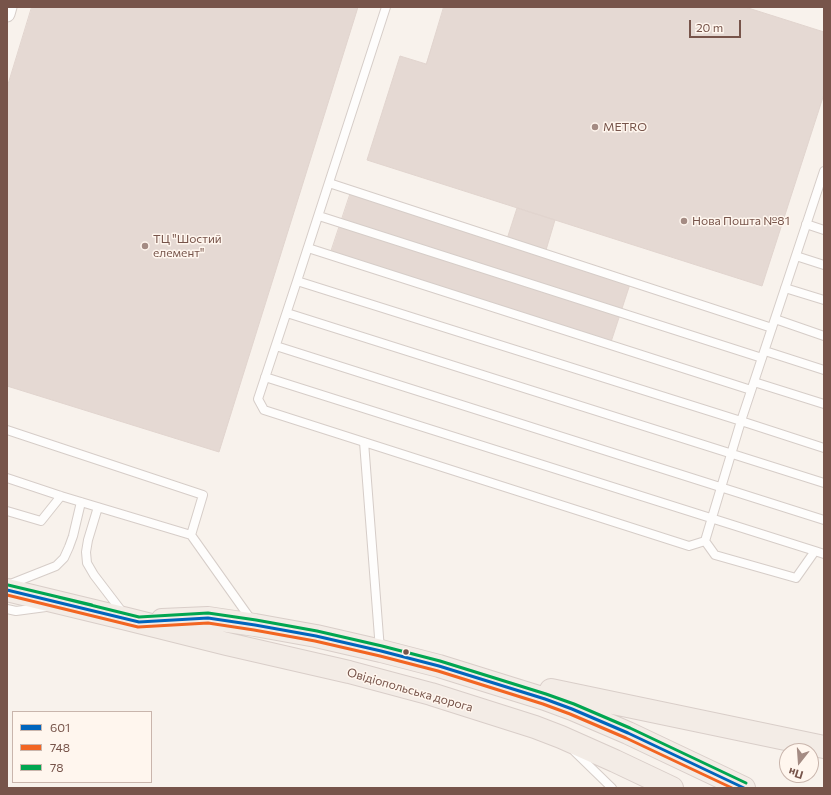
<!DOCTYPE html>
<meta charset="utf-8">
<style>
body{margin:0}
#map{position:relative;width:831px;height:795px;overflow:hidden;background:#f8f2ec;font-family:Commissioner,sans-serif}
canvas{display:block}
.frame{position:absolute;inset:0;border:8px solid #77544a;pointer-events:none}
.legend{position:absolute;left:12px;top:711px;width:140px;height:72px;box-sizing:border-box;background:#fff6ee;border:1px solid #c9b5ac;margin:0;padding:5px 7px;list-style:none;font-size:12px;color:#77544a}
.legend li{display:flex;align-items:center;gap:8px;height:20px}
.legend b{width:20px;border:1px solid #c9b5ac}
.north{position:absolute;left:779px;top:743px;width:40px;height:40px;box-sizing:border-box;background:#fff6ee;border:1px solid #c9b5ac;border-radius:50%;rotate:197deg;font-size:11px;font-weight:700;line-height:16px;text-align:center;color:#77544a}
.north::after{content:'';display:block;margin:auto;width:14px;height:18px;background:#a48b83;clip-path:polygon(50% 0,100% 100%,50% 72%,0 100%)}
.scale{position:absolute;left:689px;top:20px;width:52px;height:18px;box-sizing:border-box;border:2px solid #77544a;border-top:0;padding-left:5px;font-size:12px;line-height:14px;white-space:nowrap;color:#77544a;-webkit-text-stroke:3px #fff6ee;paint-order:stroke}
</style>
<div id="map">
<canvas width="831" height="795"></canvas>
<div class="frame"></div>
<ul class="legend">
<li><b style="height:5px;background:#0065bd"></b>601</li>
<li><b style="height:5px;background:#f26522"></b>748</li>
<li><b style="height:5px;background:#00a651"></b>78</li>
</ul>
<div class="north">Пн</div>
<div class="scale">20 m</div>
</div>
<script>
const context = document.querySelector('canvas').getContext('2d');
context.lineJoin = 'round';
function fillPath(path, color) { context.fillStyle = color; context.fill(path, 'evenodd'); }
function stroke(path, color, width, dash) { context.strokeStyle = color; context.lineWidth = width; context.lineCap = dash ? 'butt' : 'round'; context.setLineDash(dash || []); context.stroke(path); }
function drawText(font, color, halo, rows, align = 'center') {
  context.font = font + ' Commissioner,sans-serif'; context.lineWidth = 3; context.setLineDash([]); context.textBaseline = 'middle'; context.strokeStyle = halo; context.fillStyle = color; for (const [text, x, y, turn = 0] of rows) {
    context.save(); context.translate(x, y); context.rotate((+turn || 0) * Math.PI / 180); context.textAlign = isNaN(turn) ? turn : align; if (halo) context.strokeText(text, 0, 0); context.fillText(text, 0, 0); context.restore();
  }
}
const building = new Path2D(`
 M 32,7 L 358,7 L 219,452 L 7,386 L 7,88 Z
 M 444,7 L 745,7 L 824,32 L 824,94 L 762,286 L 367,160 L 400,56 L 426,64 Z
 M 352,189 L 507,239 L 517,208 L 555,220 L 546,250 L 632,278 L 610,345 L 330,255 Z`);
fillPath(building, '#e5d9d3');
stroke(building, '#e1d4ce', 1);
const service = new Path2D(`
 M 824,171 L 741,421 L 705,541 L 689,546 L 264,410 L 258,399 L 297,281 L 741,421 L 824,448
 M 329,183 L 772,328
 M 319,216 L 762,358
 M 806,224 L 824,230
 M 308,248 L 751,390
 M 796,256 L 824,265
 M 297,281 L 386,7
 M 785,288 L 824,300
 M 287,313 L 824,483
 M 775,319 L 824,336
 M 276,346 L 824,520
 M 765,351 L 824,370
 M 265,377 L 815,551
 M 754,382 L 824,404
 M 7,430 L 203,495 L 191,535
 M 364,442 L 380,650
 M 7,478 L 61,496 L 191,535 L 252,621
 M 98,507 L 88,540 L 86,552 L 87,563 L 94,575 L 123,613
 M 7,511 L 41,521 L 61,496
 M 705,541 L 715,555 L 796,578 L 815,551 L 824,554
 M 8,585 L 56,566 L 64,558 L 69,547 L 73,536 L 81,502
 M 7,609 L 16,611 L 46,607
 M 575,752 L 612,788`);
const minor = new Path2D(`
 M 7,14 L 9,7`);
const primary = new Path2D(`
 M 7,590 L 127,619 L 227,644 L 349,672 L 431,694 L 535,727 L 561,737 L 615,761 L 672,788
 M 162,620 L 208,618 L 255,625 L 316,636 L 381,651 L 439,666 L 545,699 L 572,709 L 628,733 L 744,788
 M 551,690 L 824,747`);
stroke(service, '#d6cdc8', 10);
stroke(minor, '#d6cdc8', 17);
stroke(primary, '#d9cec9', 24);
stroke(service, '#fefdfc', 8);
stroke(minor, '#fefdfc', 15);
stroke(primary, '#f3ece6', 22);
stroke(new Path2D(`
 M 7,590 L 139,622 L 208,618 L 255,625 L 316,636 L 381,651 L 439,666 L 545,699 L 572,709 L 628,733 L 744,788`), '#0065bd', 3);
stroke(new Path2D(`
 M 7,595 L 138,627 L 208,623 L 254,630 L 315,641 L 380,656 L 438,671 L 543,704 L 570,714 L 626,738 L 732,788`), '#f26522', 3);
stroke(new Path2D(`
 M 8,585 L 92,605
 M 58,597 L 139,617 L 208,613 L 256,620 L 317,631 L 382,646 L 440,661 L 546,694 L 574,704 L 630,728 L 746,783`), '#00a651', 3);
for (const [x, y, r, color] of [
 [595,127,4,"#a48b83"],
 [684,221,4,"#a48b83"],
 [145,246,4,"#a48b83"],
 [406,652,3.5,"#77544a"]
]) { const dot = new Path2D(); dot.arc(x, y, r, 0, 2 * Math.PI); context.fillStyle = color; context.fill(dot); stroke(dot, '#fff6ee', 1.5); }
drawText('12px', '#77544a', '#fff6ee', [
 ["METRO",603,127],
 ["Нова Пошта №81",692,221],
 ["ТЦ \"Шостий",153,239],
 ["елемент\"",153,253]
], 'left');
drawText('12px', '#77544a', '#fff6ee', [
 ["Овідіопольська дорога",410,690,16]
]);
</script>
